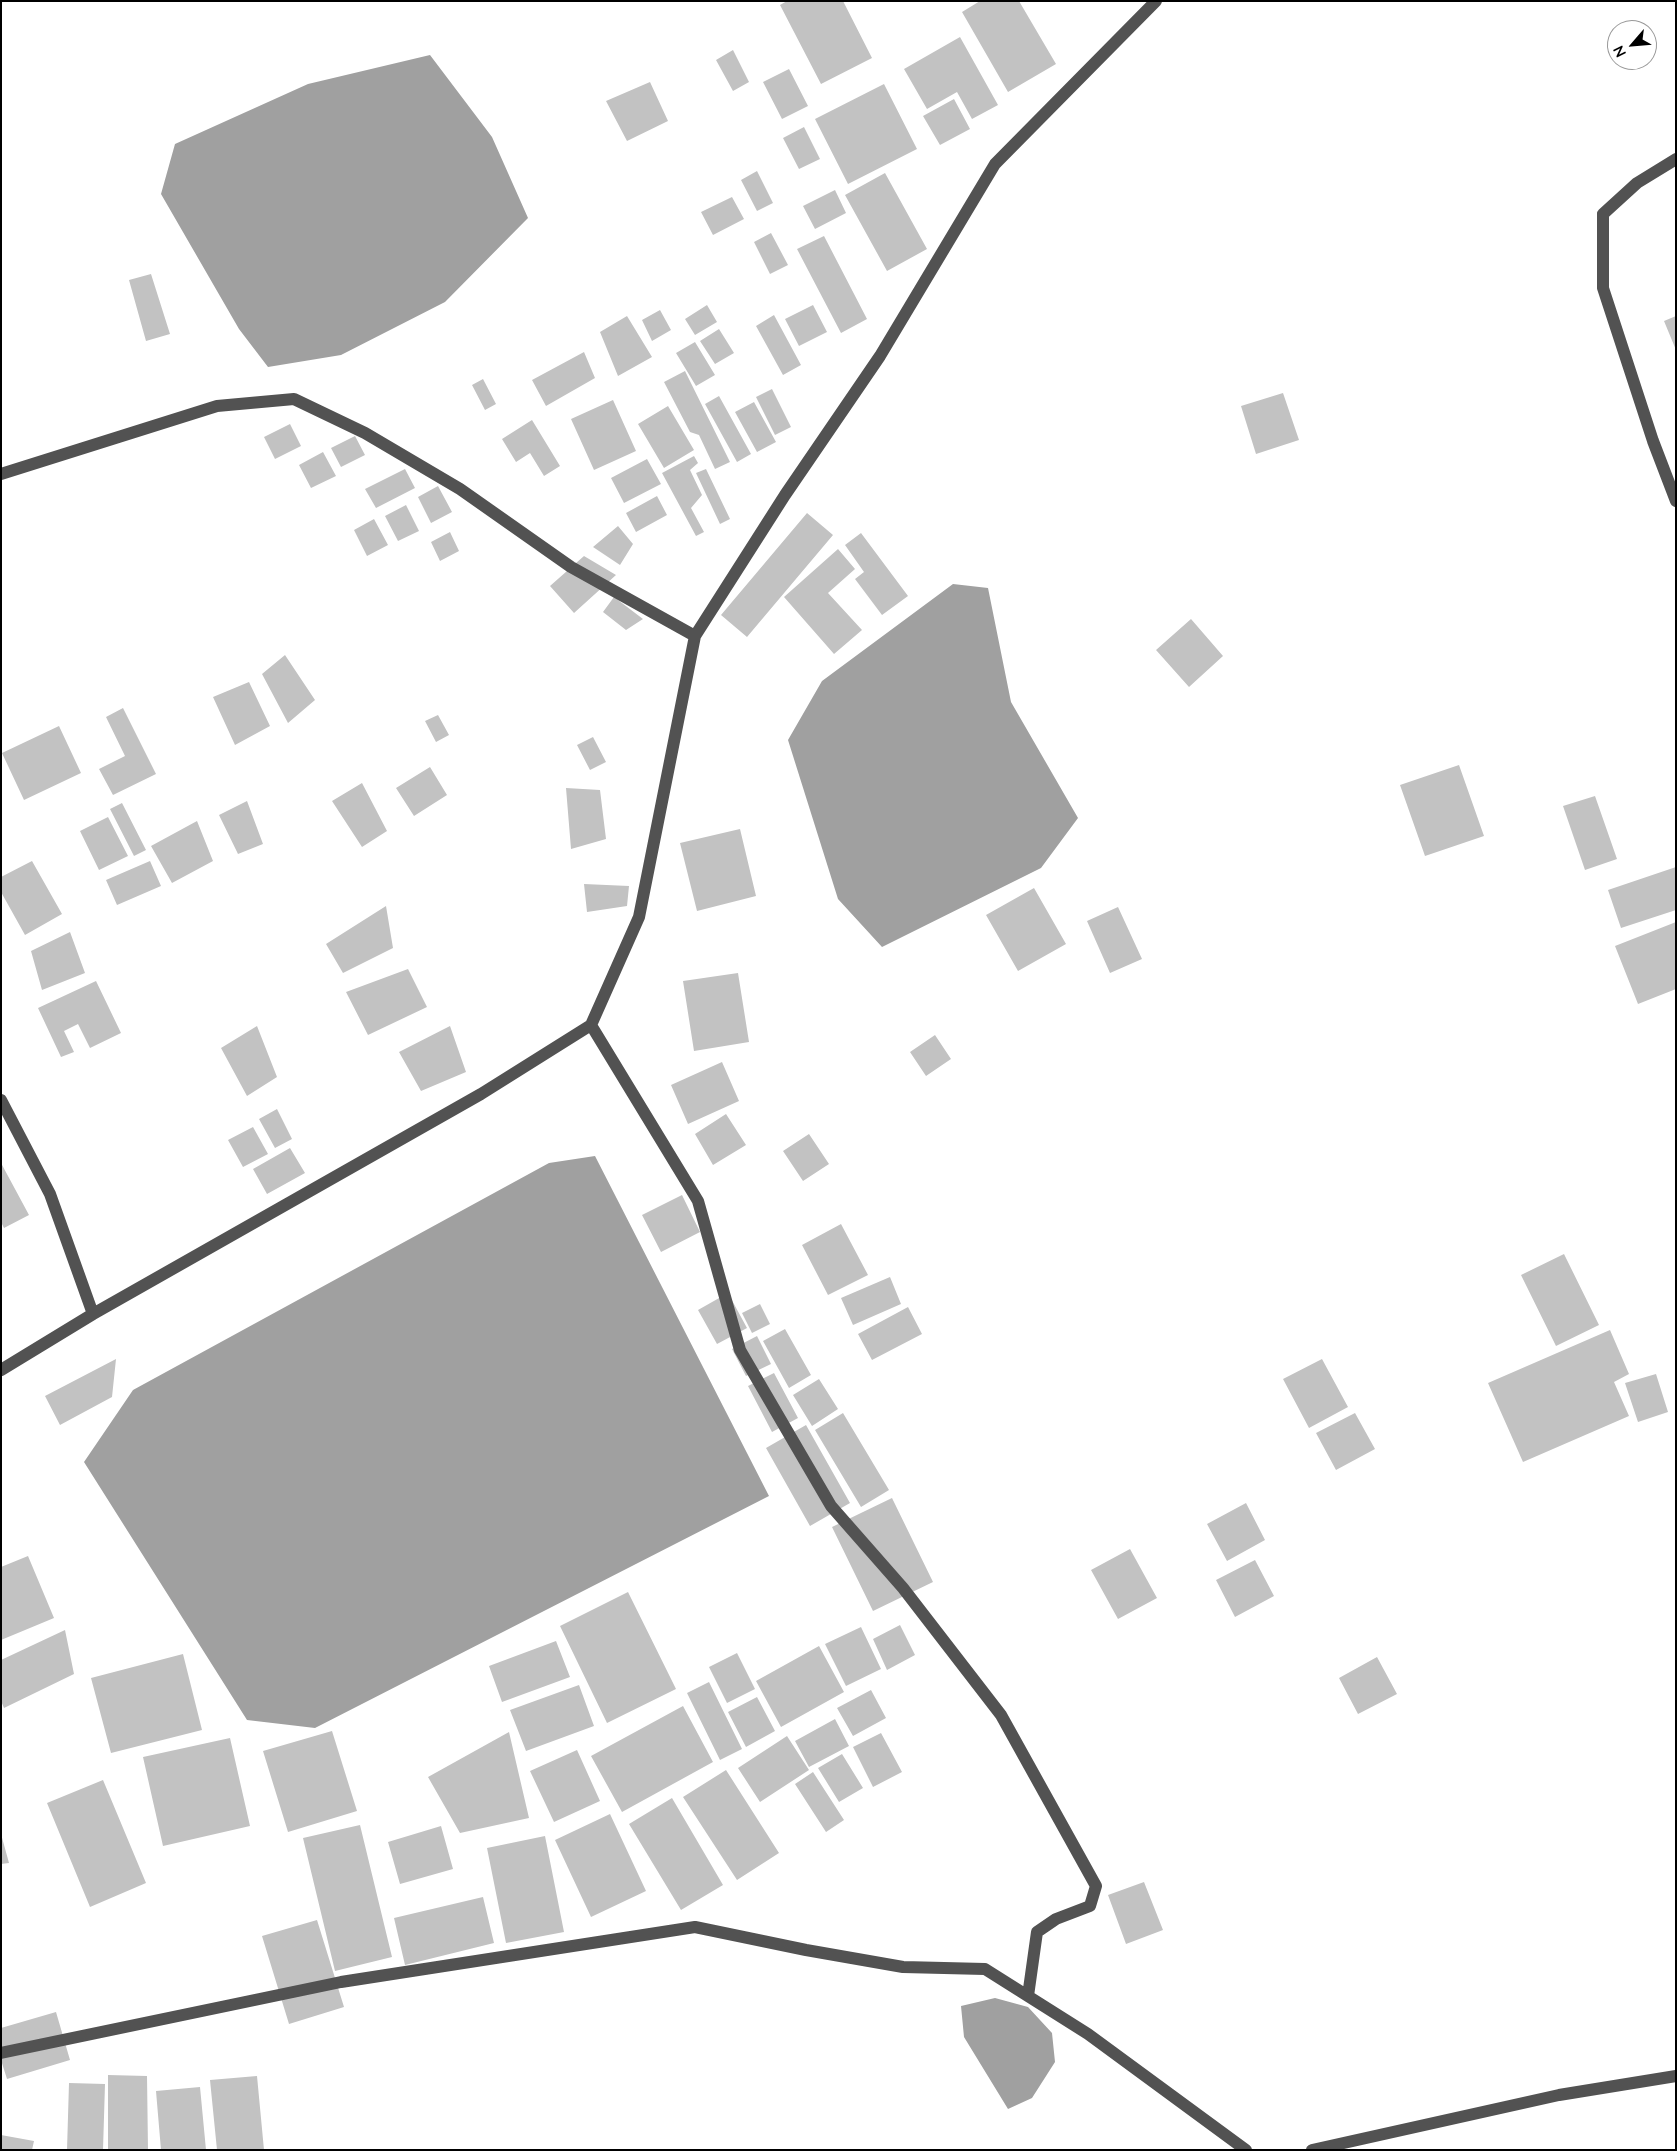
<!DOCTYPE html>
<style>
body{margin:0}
#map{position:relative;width:1677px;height:2151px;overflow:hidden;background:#fff;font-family:Lato,sans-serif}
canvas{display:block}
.frame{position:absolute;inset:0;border:2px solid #000;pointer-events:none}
.north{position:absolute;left:1607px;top:20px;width:50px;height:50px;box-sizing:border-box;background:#fff;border:1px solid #999;border-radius:50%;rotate:243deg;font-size:14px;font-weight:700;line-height:20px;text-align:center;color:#000}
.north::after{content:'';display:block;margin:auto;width:18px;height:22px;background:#000;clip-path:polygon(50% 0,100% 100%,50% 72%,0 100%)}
</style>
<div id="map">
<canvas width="1677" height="2151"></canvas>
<div class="frame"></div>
<div class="north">N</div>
</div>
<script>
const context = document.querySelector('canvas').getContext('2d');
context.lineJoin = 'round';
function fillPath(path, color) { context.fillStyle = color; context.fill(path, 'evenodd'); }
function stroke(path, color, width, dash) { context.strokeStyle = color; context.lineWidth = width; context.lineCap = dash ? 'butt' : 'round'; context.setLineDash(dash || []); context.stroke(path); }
fillPath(new Path2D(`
 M 430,55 L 492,137 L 528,218 L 445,302 L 341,355 L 268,367 L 239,329 L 161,194 L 175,144 L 308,84 Z
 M 953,584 L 988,588 L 1011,702 L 1078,818 L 1041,868 L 882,947 L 838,899 L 788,740 L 822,681 Z
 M 595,1156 L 769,1496 L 315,1728 L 247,1720 L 84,1462 L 133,1390 L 549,1163 Z
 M 995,1998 L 1028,2007 L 1052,2033 L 1055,2062 L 1032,2098 L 1008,2109 L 964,2037 L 961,2006 Z`), '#a0a0a0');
fillPath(new Path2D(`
 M 787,1 L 843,1 L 872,58 L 821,84 L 780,5 Z
 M 980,1 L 1019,1 L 1056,64 L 1008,92 L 962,12 Z
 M 960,37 L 998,105 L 972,119 L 957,92 L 927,109 L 904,69 Z
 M 733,50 L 749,82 L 733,91 L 716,60 Z
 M 789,69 L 808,106 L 782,119 L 763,82 Z
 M 650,82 L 668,121 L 627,141 L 606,101 Z
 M 884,84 L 917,149 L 848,184 L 815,119 Z
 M 954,99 L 970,129 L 940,145 L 923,116 Z
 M 804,127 L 820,159 L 799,169 L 783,138 Z
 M 757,171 L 773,203 L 757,211 L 741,180 Z
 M 885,173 L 927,249 L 887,271 L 845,195 Z
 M 835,190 L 846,213 L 815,229 L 803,206 Z
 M 732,197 L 744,219 L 713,235 L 701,212 Z
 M 771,233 L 788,265 L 770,274 L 754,242 Z
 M 824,236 L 867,319 L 841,333 L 797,249 Z
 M 151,274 L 170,334 L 146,341 L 129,280 Z
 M 707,305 L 717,322 L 695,335 L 685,319 Z
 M 813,305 L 827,332 L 799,346 L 785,319 Z
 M 660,310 L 671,330 L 652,341 L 642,320 Z
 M 774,315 L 801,365 L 783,375 L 756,326 Z
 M 627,316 L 652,357 L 618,376 L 600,332 Z
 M 1676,316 L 1676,350 L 1664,321 Z
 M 719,329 L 734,353 L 715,364 L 700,341 Z
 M 695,342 L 715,375 L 696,386 L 676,353 Z
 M 584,352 L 595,378 L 546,406 L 532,380 Z
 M 685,371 L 730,462 L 715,469 L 699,435 L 690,432 L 664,382 Z
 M 483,379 L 496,404 L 485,410 L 472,385 Z
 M 772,389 L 791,427 L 775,435 L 756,397 Z
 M 1283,393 L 1299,440 L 1256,454 L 1241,406 Z
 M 719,396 L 751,454 L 737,462 L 705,404 Z
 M 613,400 L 636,451 L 594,470 L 571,419 Z
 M 754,402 L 776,442 L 757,452 L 735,412 Z
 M 668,406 L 694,450 L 664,468 L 638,424 Z
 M 532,420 L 560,466 L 544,476 L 530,453 L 516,462 L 502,439 Z
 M 290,424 L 301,446 L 275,459 L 264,437 Z
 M 355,436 L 365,455 L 341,467 L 331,448 Z
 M 323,452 L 336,476 L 311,488 L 299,465 Z
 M 694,456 L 698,463 L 690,470 L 702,495 L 691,508 L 704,532 L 696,536 L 662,473 Z
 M 647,459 L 661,484 L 624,503 L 611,478 Z
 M 405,469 L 415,488 L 376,508 L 365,489 Z
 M 706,469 L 730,519 L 720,524 L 696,473 Z
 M 438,486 L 452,512 L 431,523 L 418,497 Z
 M 657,496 L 667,515 L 636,532 L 626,513 Z
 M 406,505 L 419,531 L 398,541 L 385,516 Z
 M 807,513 L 833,535 L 747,637 L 721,615 Z
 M 374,519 L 388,545 L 367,556 L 354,530 Z
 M 618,526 L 633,544 L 620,565 L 593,547 Z
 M 450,532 L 459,551 L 440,561 L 431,542 Z
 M 861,533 L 908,596 L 882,615 L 855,579 L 864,572 L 845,545 Z
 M 838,549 L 855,569 L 828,593 L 862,630 L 834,654 L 784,597 Z
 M 584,556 L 616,575 L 574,613 L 550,586 Z
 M 614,597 L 643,619 L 626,630 L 603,612 Z
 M 1191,619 L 1223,656 L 1189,687 L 1156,650 Z
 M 285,655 L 315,700 L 288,723 L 262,674 Z
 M 249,682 L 270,726 L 235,745 L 213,697 Z
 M 123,708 L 156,774 L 113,795 L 99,769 L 125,756 L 106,717 Z
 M 438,715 L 449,735 L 436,742 L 425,721 Z
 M 59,726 L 81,773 L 24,800 L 2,753 Z
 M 593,737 L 606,762 L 590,770 L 577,745 Z
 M 1459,765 L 1484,836 L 1425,856 L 1400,785 Z
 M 430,767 L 447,795 L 414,816 L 396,788 Z
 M 362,783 L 387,831 L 362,847 L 332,801 Z
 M 566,788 L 600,790 L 606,839 L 571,849 Z
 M 1595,796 L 1617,859 L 1585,870 L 1563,806 Z
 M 247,801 L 263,844 L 238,854 L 219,815 Z
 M 122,803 L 146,850 L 134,856 L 110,809 Z
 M 108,817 L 128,856 L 99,870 L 80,831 Z
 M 197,821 L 213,861 L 172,883 L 151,846 Z
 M 740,829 L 756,896 L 697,911 L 680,843 Z
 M 32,861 L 62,914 L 25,935 L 1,892 L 1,877 Z
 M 150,861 L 161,886 L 117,905 L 106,880 Z
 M 1676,867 L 1676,910 L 1621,928 L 1608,890 Z
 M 584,884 L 629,886 L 627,906 L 587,912 Z
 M 1034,888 L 1066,944 L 1018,971 L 986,915 Z
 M 386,906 L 393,948 L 343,973 L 326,944 Z
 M 1118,907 L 1142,959 L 1110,973 L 1087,921 Z
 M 1676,922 L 1676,989 L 1638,1004 L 1615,946 Z
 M 70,932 L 85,973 L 42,990 L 31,951 Z
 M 408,969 L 427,1007 L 368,1035 L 346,992 Z
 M 738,973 L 749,1042 L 694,1051 L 683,981 Z
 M 96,981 L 121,1033 L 90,1048 L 78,1024 L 64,1031 L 74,1052 L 61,1057 L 38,1008 Z
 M 257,1026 L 277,1077 L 247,1096 L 221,1048 Z
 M 450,1026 L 466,1072 L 421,1091 L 399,1052 Z
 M 935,1035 L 951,1059 L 926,1076 L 910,1052 Z
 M 722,1062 L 739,1101 L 688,1124 L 671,1085 Z
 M 277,1109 L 292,1139 L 275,1148 L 259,1119 Z
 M 726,1114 L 746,1145 L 713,1165 L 695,1134 Z
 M 253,1127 L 268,1154 L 243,1167 L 228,1140 Z
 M 809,1134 L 829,1164 L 803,1181 L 783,1151 Z
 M 290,1148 L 305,1173 L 267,1194 L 253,1169 Z
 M 1,1163 L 29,1215 L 4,1228 L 1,1222 Z
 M 682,1195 L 700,1232 L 661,1252 L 642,1215 Z
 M 841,1224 L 868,1275 L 828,1295 L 802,1245 Z
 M 1564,1254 L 1599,1325 L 1556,1346 L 1521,1275 Z
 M 890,1277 L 901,1304 L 853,1325 L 841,1298 Z
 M 728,1293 L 747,1328 L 717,1344 L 698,1310 Z
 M 760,1304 L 770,1324 L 752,1333 L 742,1313 Z
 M 908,1307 L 922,1334 L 872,1360 L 858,1334 Z
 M 785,1329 L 811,1375 L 789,1388 L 763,1341 Z
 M 1610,1330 L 1629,1374 L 1614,1382 L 1629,1416 L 1523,1462 L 1488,1383 Z
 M 757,1336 L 771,1364 L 746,1376 L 732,1349 Z
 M 116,1359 L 112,1397 L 60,1425 L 45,1396 Z
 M 1322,1359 L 1348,1407 L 1309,1428 L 1283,1379 Z
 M 774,1373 L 798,1418 L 772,1432 L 748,1386 Z
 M 1656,1374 L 1668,1412 L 1638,1422 L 1625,1383 Z
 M 819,1379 L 838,1409 L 812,1426 L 793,1395 Z
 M 843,1413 L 889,1490 L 861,1507 L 815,1430 Z
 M 1355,1413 L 1375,1449 L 1336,1470 L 1316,1433 Z
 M 806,1425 L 850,1503 L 810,1526 L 766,1448 Z
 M 892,1498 L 933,1582 L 873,1611 L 832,1527 Z
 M 1246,1503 L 1265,1540 L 1227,1561 L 1207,1524 Z
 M 1130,1549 L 1157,1598 L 1118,1619 L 1091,1570 Z
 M 28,1556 L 54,1618 L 1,1640 L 1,1567 Z
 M 1255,1560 L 1274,1596 L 1235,1617 L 1216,1580 Z
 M 628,1592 L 676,1689 L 607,1723 L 560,1626 Z
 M 900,1625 L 915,1655 L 887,1670 L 873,1639 Z
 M 861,1627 L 881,1669 L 846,1686 L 825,1644 Z
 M 65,1630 L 74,1674 L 4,1708 L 1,1701 L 1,1660 Z
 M 556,1641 L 570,1677 L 502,1702 L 489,1666 Z
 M 819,1646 L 844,1692 L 781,1727 L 756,1681 Z
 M 737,1653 L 755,1689 L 727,1703 L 709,1667 Z
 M 183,1654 L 202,1730 L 111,1753 L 91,1678 Z
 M 1377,1657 L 1397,1694 L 1358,1714 L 1339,1678 Z
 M 709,1682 L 742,1749 L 720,1760 L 687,1693 Z
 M 579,1685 L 594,1726 L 526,1751 L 510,1710 Z
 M 871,1690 L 886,1718 L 853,1736 L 837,1708 Z
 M 757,1697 L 775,1731 L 746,1747 L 728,1712 Z
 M 683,1706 L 713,1762 L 622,1812 L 591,1756 Z
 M 835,1719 L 849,1746 L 809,1767 L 795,1741 Z
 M 332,1731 L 357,1811 L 288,1832 L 263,1751 Z
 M 509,1732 L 529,1818 L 460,1833 L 428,1777 Z
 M 881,1733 L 902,1772 L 873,1787 L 853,1747 Z
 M 787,1736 L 809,1770 L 760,1802 L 738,1768 Z
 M 230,1738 L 250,1826 L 163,1846 L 143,1757 Z
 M 577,1750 L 600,1801 L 554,1822 L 530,1771 Z
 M 842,1754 L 863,1788 L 839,1802 L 818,1768 Z
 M 726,1770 L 779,1853 L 737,1880 L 683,1797 Z
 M 813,1772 L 844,1820 L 826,1832 L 795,1784 Z
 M 103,1780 L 146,1883 L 90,1907 L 47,1803 Z
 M 672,1798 L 723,1885 L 681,1910 L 629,1824 Z
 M 610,1814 L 646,1891 L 591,1917 L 555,1840 Z
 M 360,1825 L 392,1957 L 335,1971 L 303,1838 Z
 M 441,1826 L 453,1869 L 400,1884 L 388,1842 Z
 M 1,1834 L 9,1863 L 1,1864 Z
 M 545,1836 L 564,1932 L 506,1943 L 487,1848 Z
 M 1144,1882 L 1163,1930 L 1126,1944 L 1108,1895 Z
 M 483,1897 L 494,1943 L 405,1965 L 394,1918 Z
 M 317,1920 L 344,2007 L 289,2024 L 262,1936 Z
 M 56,2012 L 70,2060 L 7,2079 L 1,2060 L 1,2028 Z
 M 108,2075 L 147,2076 L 148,2150 L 108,2150 Z
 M 257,2076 L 264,2150 L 217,2150 L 210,2080 Z
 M 69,2083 L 105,2084 L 103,2150 L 67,2150 Z
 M 200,2087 L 206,2150 L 161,2150 L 156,2091 Z
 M 1,2135 L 34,2141 L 32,2150 L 1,2150 Z`), '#c2c2c2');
stroke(new Path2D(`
 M 1676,159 L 1637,183 L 1603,214 L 1603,288 L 1653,441 L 1676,501
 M 1,474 L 217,406 L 294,399 L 365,433 L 460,489 L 571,567 L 695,636
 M 591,1025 L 698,1201 L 740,1350 L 831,1506 L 903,1588 L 1001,1715 L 1096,1886 L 1090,1906 L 1056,1919 L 1037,1932 L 1028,1996
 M 1,1100 L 50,1194 L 93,1314
 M 1,1370 L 93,1314 L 481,1094 L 591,1025 L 639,917 L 695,636 L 785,495 L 880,356 L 995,164 L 1156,1
 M 1,2053 L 341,1982 L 695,1927 L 806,1950 L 903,1967 L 985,1969 L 1088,2034 L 1246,2150
 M 1312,2150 L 1559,2095 L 1676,2076`), '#525252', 12);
</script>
